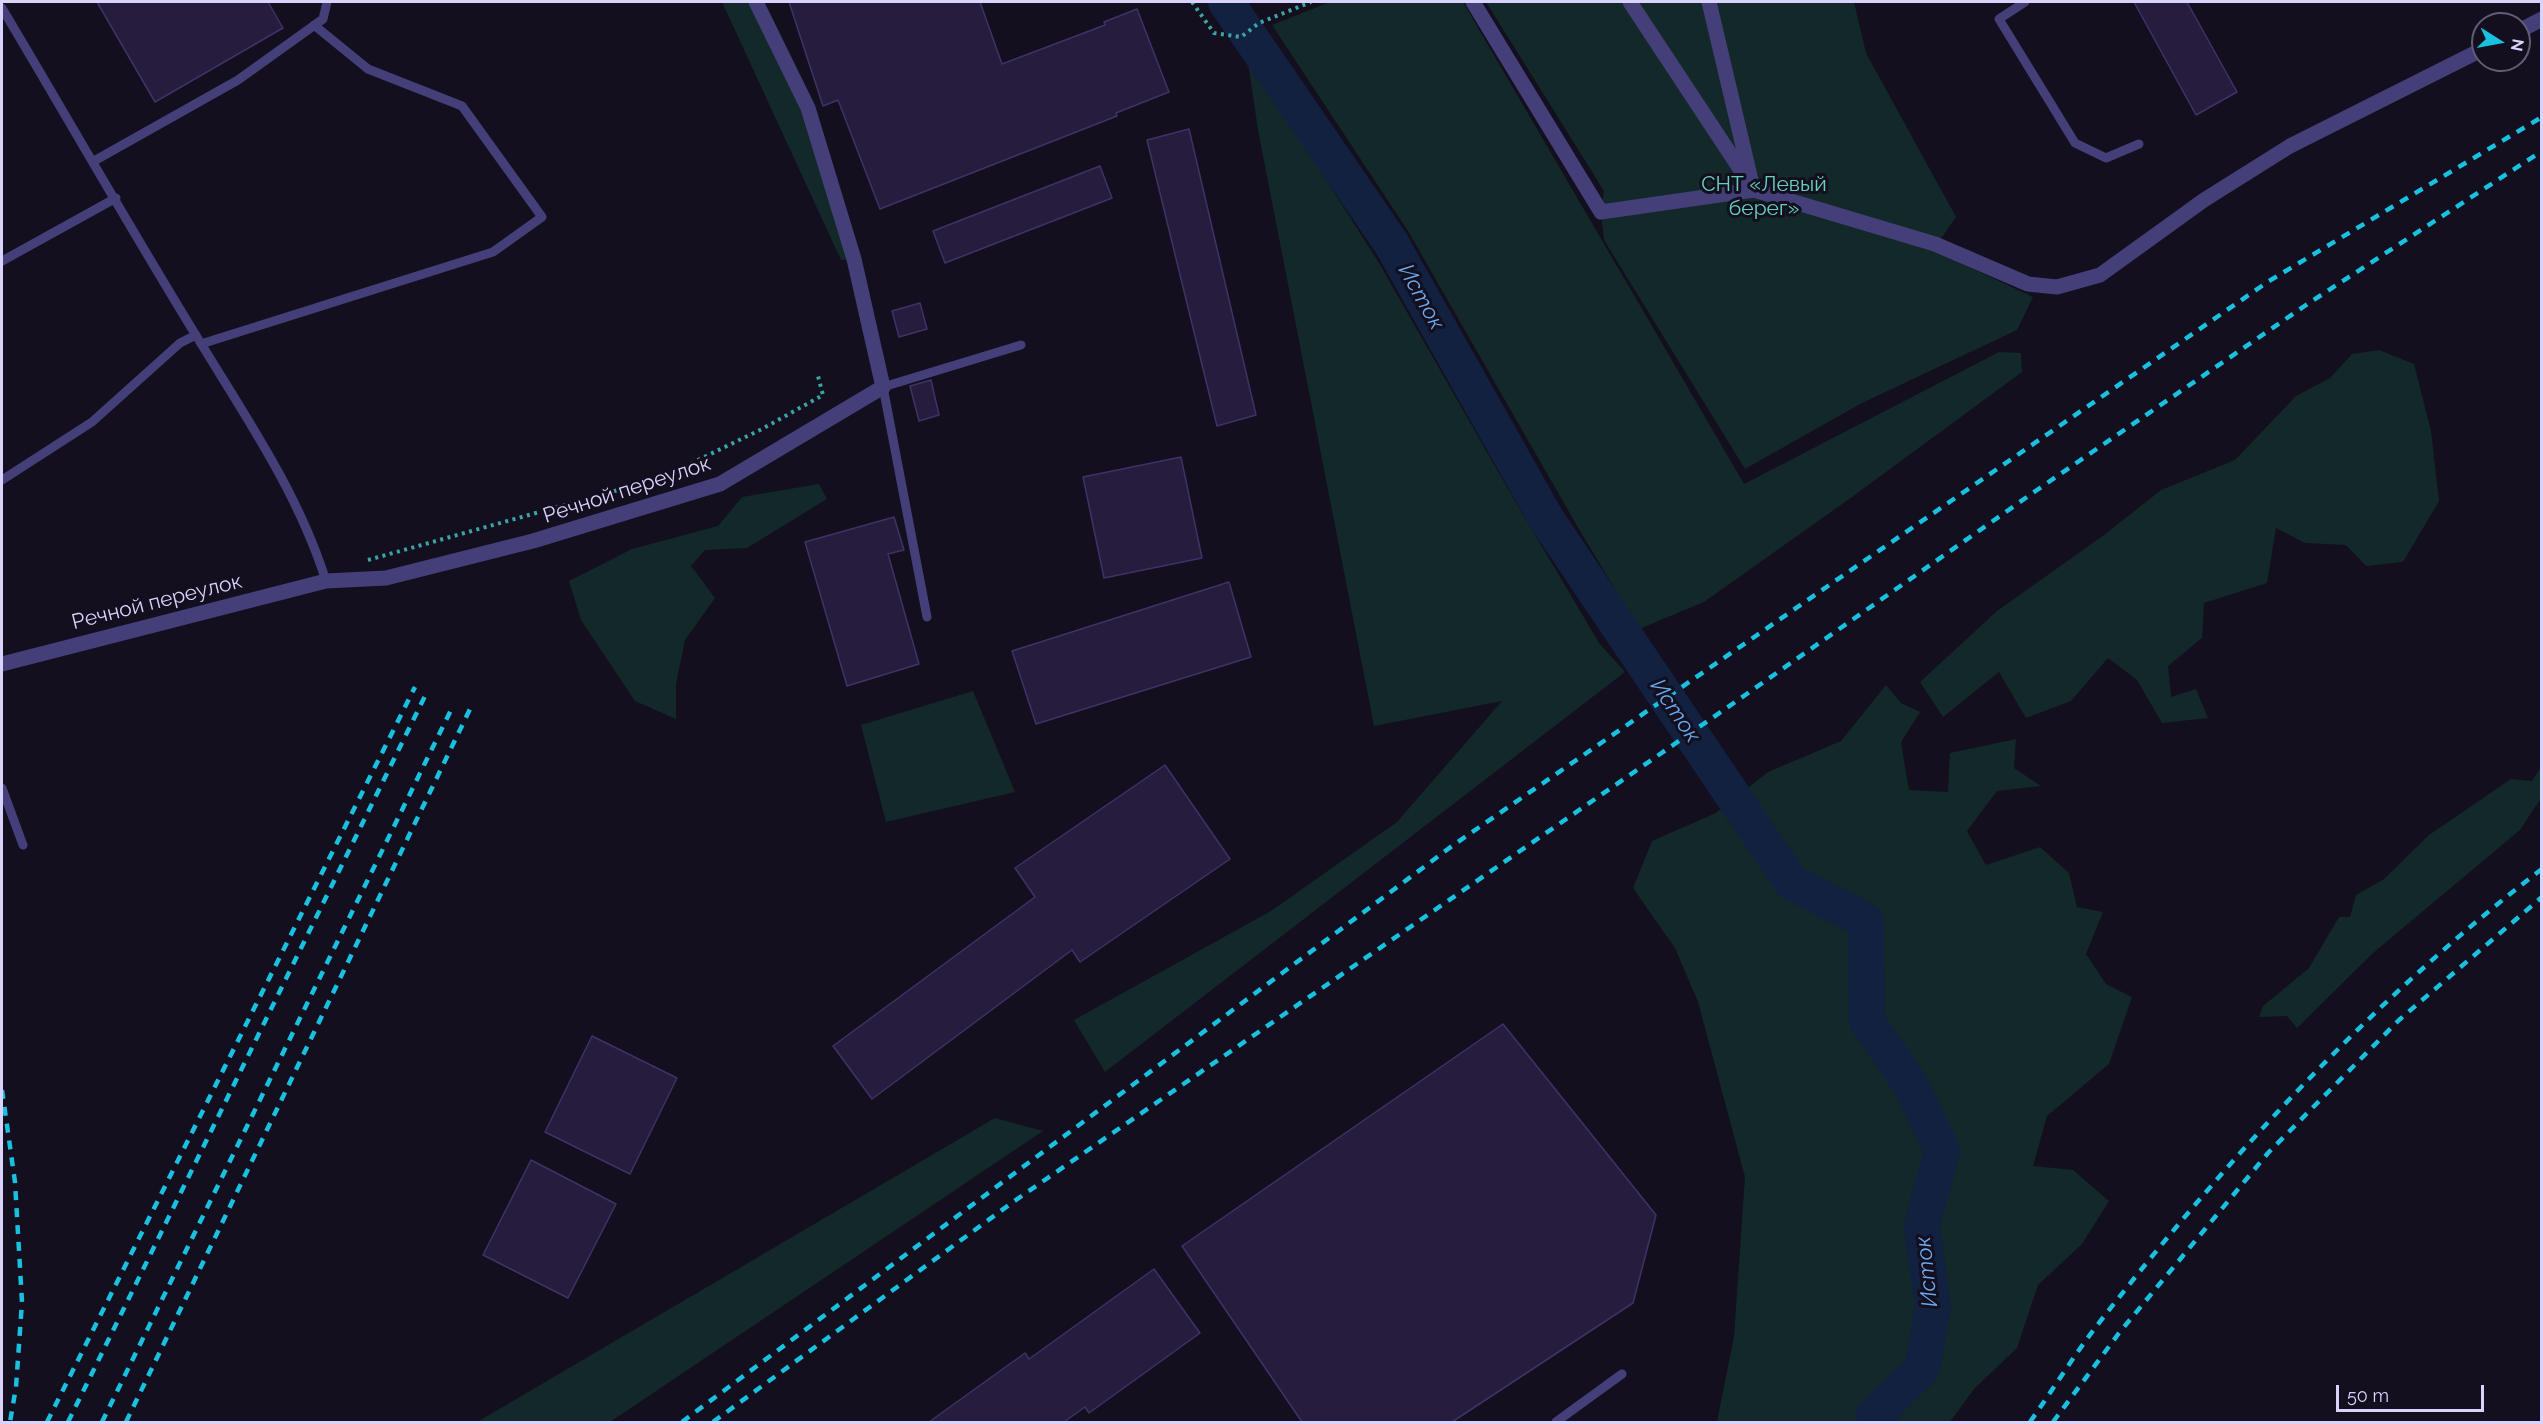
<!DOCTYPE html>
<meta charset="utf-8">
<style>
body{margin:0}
#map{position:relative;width:2543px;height:1424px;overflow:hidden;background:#130f1f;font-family:Raleway,sans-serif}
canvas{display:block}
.frame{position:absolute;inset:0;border:3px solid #d9d2fa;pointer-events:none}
.north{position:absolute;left:2471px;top:12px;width:60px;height:60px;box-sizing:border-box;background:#130f1f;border:2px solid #625d77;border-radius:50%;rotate:101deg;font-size:16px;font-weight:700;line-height:24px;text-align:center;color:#d9d2fa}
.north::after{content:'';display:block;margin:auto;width:21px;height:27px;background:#19c0df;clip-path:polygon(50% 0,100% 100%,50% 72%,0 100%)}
.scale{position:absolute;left:2336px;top:1385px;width:148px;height:27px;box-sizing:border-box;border:3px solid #d9d2fa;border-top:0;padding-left:8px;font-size:18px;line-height:21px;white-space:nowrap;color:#d9d2fa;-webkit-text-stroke:4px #130f1f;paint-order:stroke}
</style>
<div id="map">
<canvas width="2543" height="1424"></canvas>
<div class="frame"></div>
<div class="north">N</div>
<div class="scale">50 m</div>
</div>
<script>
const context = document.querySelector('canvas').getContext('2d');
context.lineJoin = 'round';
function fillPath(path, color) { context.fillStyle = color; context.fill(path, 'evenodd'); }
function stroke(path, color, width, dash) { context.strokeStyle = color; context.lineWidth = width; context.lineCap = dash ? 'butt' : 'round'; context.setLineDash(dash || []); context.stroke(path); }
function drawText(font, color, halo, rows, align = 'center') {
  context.font = font + ' Raleway,sans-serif'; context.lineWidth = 6; context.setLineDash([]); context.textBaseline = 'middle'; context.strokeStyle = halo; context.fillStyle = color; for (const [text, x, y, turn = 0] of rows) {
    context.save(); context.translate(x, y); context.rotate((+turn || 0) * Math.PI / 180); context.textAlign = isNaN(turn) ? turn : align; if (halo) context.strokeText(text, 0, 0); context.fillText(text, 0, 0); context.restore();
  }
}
fillPath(new Path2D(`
 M 722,2 L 756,2 L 808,108 L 854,259 L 841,260 Z
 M 1330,2 L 1463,2 L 1744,484 L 1999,352 L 2021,353 L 2022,372 L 1852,497 L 1704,602 L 1639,629 L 1580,531 L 1408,231 L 1272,25 Z
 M 1486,2 L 1854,2 L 1866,53 L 1956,217 L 1933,250 L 2033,297 L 2017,330 L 1862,403 L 1745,469 L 1604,240 L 1601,212 L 1604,191 Z
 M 1247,55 L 1379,263 L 1511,494 L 1599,643 L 1625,672 L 1105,1072 L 1074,1020 L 1271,911 L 1397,822 L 1502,701 L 1374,726 L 1258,130 Z
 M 2379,350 L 2414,364 L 2431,431 L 2439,501 L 2403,562 L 2366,566 L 2346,545 L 2305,543 L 2276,528 L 2267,583 L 2204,603 L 2202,638 L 2168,666 L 2171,697 L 2196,689 L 2208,718 L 2162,723 L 2137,680 L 2108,658 L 2071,701 L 2026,718 L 1999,672 L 1943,717 L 1920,682 L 1997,611 L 2104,535 L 2161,490 L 2235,460 L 2296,396 L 2330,378 L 2352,354 Z
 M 819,484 L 827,499 L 747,548 L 705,550 L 691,566 L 715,598 L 685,640 L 676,684 L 676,719 L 635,701 L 581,620 L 569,581 L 632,549 L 718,526 L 742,497 Z
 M 1886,685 L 1901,703 L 1920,712 L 1901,742 L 1909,790 L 1948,792 L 1950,753 L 2016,739 L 2014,768 L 2041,786 L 1997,791 L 1967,831 L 1986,865 L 2040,847 L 2069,873 L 2077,907 L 2103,912 L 2086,954 L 2106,984 L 2132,997 L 2109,1064 L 2047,1116 L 2033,1166 L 2073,1170 L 2109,1201 L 2082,1244 L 2038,1285 L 2017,1348 L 1974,1389 L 1950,1422 L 1717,1422 L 1734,1337 L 1745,1177 L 1698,1002 L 1675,948 L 1633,888 L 1652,841 L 1716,813 L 1768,772 L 1841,741 Z
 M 973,691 L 1015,792 L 886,822 L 861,725 Z
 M 2541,767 L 2541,798 L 2520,830 L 2373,953 L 2297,1028 L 2287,1016 L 2259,1017 L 2263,1006 L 2309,968 L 2339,917 L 2350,917 L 2356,895 L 2384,879 L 2429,835 L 2511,779 L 2532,781 Z
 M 995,1118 L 1043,1131 L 610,1422 L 477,1422 Z`), '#132828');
stroke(new Path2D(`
 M 1226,2 L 1391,243 L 1547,520 L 1791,882 L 1866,921 L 1867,1021 L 1910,1084 L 1942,1150 L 1922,1226 L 1933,1308 L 1922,1369 L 1874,1415 L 1881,1422`), '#122140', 36);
const building = new Path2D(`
 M 97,2 L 268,2 L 283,28 L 155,102 Z
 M 789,2 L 980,2 L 1002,64 L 1105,25 L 1104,22 L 1137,9 L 1169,92 L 1116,113 L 1117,116 L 880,209 L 838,100 L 823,106 Z
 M 2134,2 L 2187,2 L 2237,92 L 2196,115 Z
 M 1189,129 L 1256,415 L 1217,426 L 1147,140 Z
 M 1100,166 L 1112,198 L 945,263 L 933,231 Z
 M 920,303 L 927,329 L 899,337 L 892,311 Z
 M 931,380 L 939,415 L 919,421 L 910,386 Z
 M 1181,457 L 1202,558 L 1104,578 L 1083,477 Z
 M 894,517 L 904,550 L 888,554 L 919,664 L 847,686 L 805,542 Z
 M 1229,582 L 1251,657 L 1036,724 L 1012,651 Z
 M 1165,765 L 1230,859 L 1080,962 L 1072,950 L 872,1099 L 833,1046 L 1035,897 L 1015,868 Z
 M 1503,1024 L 1656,1215 L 1633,1303 L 1452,1422 L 1302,1422 L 1182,1246 Z
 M 592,1036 L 677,1078 L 630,1174 L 545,1132 Z
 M 531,1160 L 616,1204 L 568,1298 L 483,1255 Z
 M 1154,1269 L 1200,1333 L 1089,1413 L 1085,1407 L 1064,1422 L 929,1422 L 1025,1353 L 1029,1359 Z`);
fillPath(building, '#261d3e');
stroke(building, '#3f3267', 1.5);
stroke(new Path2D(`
 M 1192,2 L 1214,33 L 1241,37 L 1259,23 L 1311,2
 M 368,560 L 661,478 L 762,429 L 823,395 L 818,376`), '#3ba5a5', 4, [3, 4.5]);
stroke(new Path2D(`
 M 2025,2 L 1999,19 L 2075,143 L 2106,158 L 2139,144
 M 2,8 C 67,117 130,228 197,337 C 245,416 298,492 326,581
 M 94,161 L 238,80 L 323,19 L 327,2
 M 2,261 L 116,198
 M 201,344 L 493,252 L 542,217 L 462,106 L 368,69 L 314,25
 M 2,480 L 92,422 L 180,343 L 196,335
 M 927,617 L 883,387 L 1021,345
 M 2,788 L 23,845
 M 1556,1422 L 1622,1374`), '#443f79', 9);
stroke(new Path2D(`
 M 1473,2 L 1601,212 L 1754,190 L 1935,244 L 2028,284 L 2057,287 L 2100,275 L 2204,200 L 2290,146 L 2483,49
 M 1630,2 L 1754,190
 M 1709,2 L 1751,180
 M 2519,31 L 2542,19
 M 2,664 L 326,581 L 386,578 L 533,541 L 720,484 L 883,387 L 854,259 L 808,108 L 756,2`), '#443f79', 15);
stroke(new Path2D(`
 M 2,1090 L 15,1182 L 22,1302 L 16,1387 L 10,1422
 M 47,1422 L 415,687
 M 68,1422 L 426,694
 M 102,1422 L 453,706
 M 126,1422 L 471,707
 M 682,1422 L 1452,846 L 2269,281 L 2542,117
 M 713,1422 L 1013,1202 L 1741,698 L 2037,490 L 2306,305 L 2542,151
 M 2030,1422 C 2054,1388 2076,1352 2102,1319 C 2230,1155 2376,996 2542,869
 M 2053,1422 L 2119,1333 L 2268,1153 L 2399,1020 L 2542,897`), '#19c0df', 4.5, [9, 8]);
drawText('21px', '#66d2bd', '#130f1f', [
 ["СНТ «Левый",1764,185],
 ["берег»",1764,209]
]);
drawText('21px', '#d9d2fa', '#130f1f', [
 ["Речной переулок",627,490,-18],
 ["Речной переулок",157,602,-14]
]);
drawText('italic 22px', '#6baaef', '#130f1f', [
 ["Исток",1421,297,61],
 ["Исток",1675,711,56],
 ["Исток",1927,1272,-96]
]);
</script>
